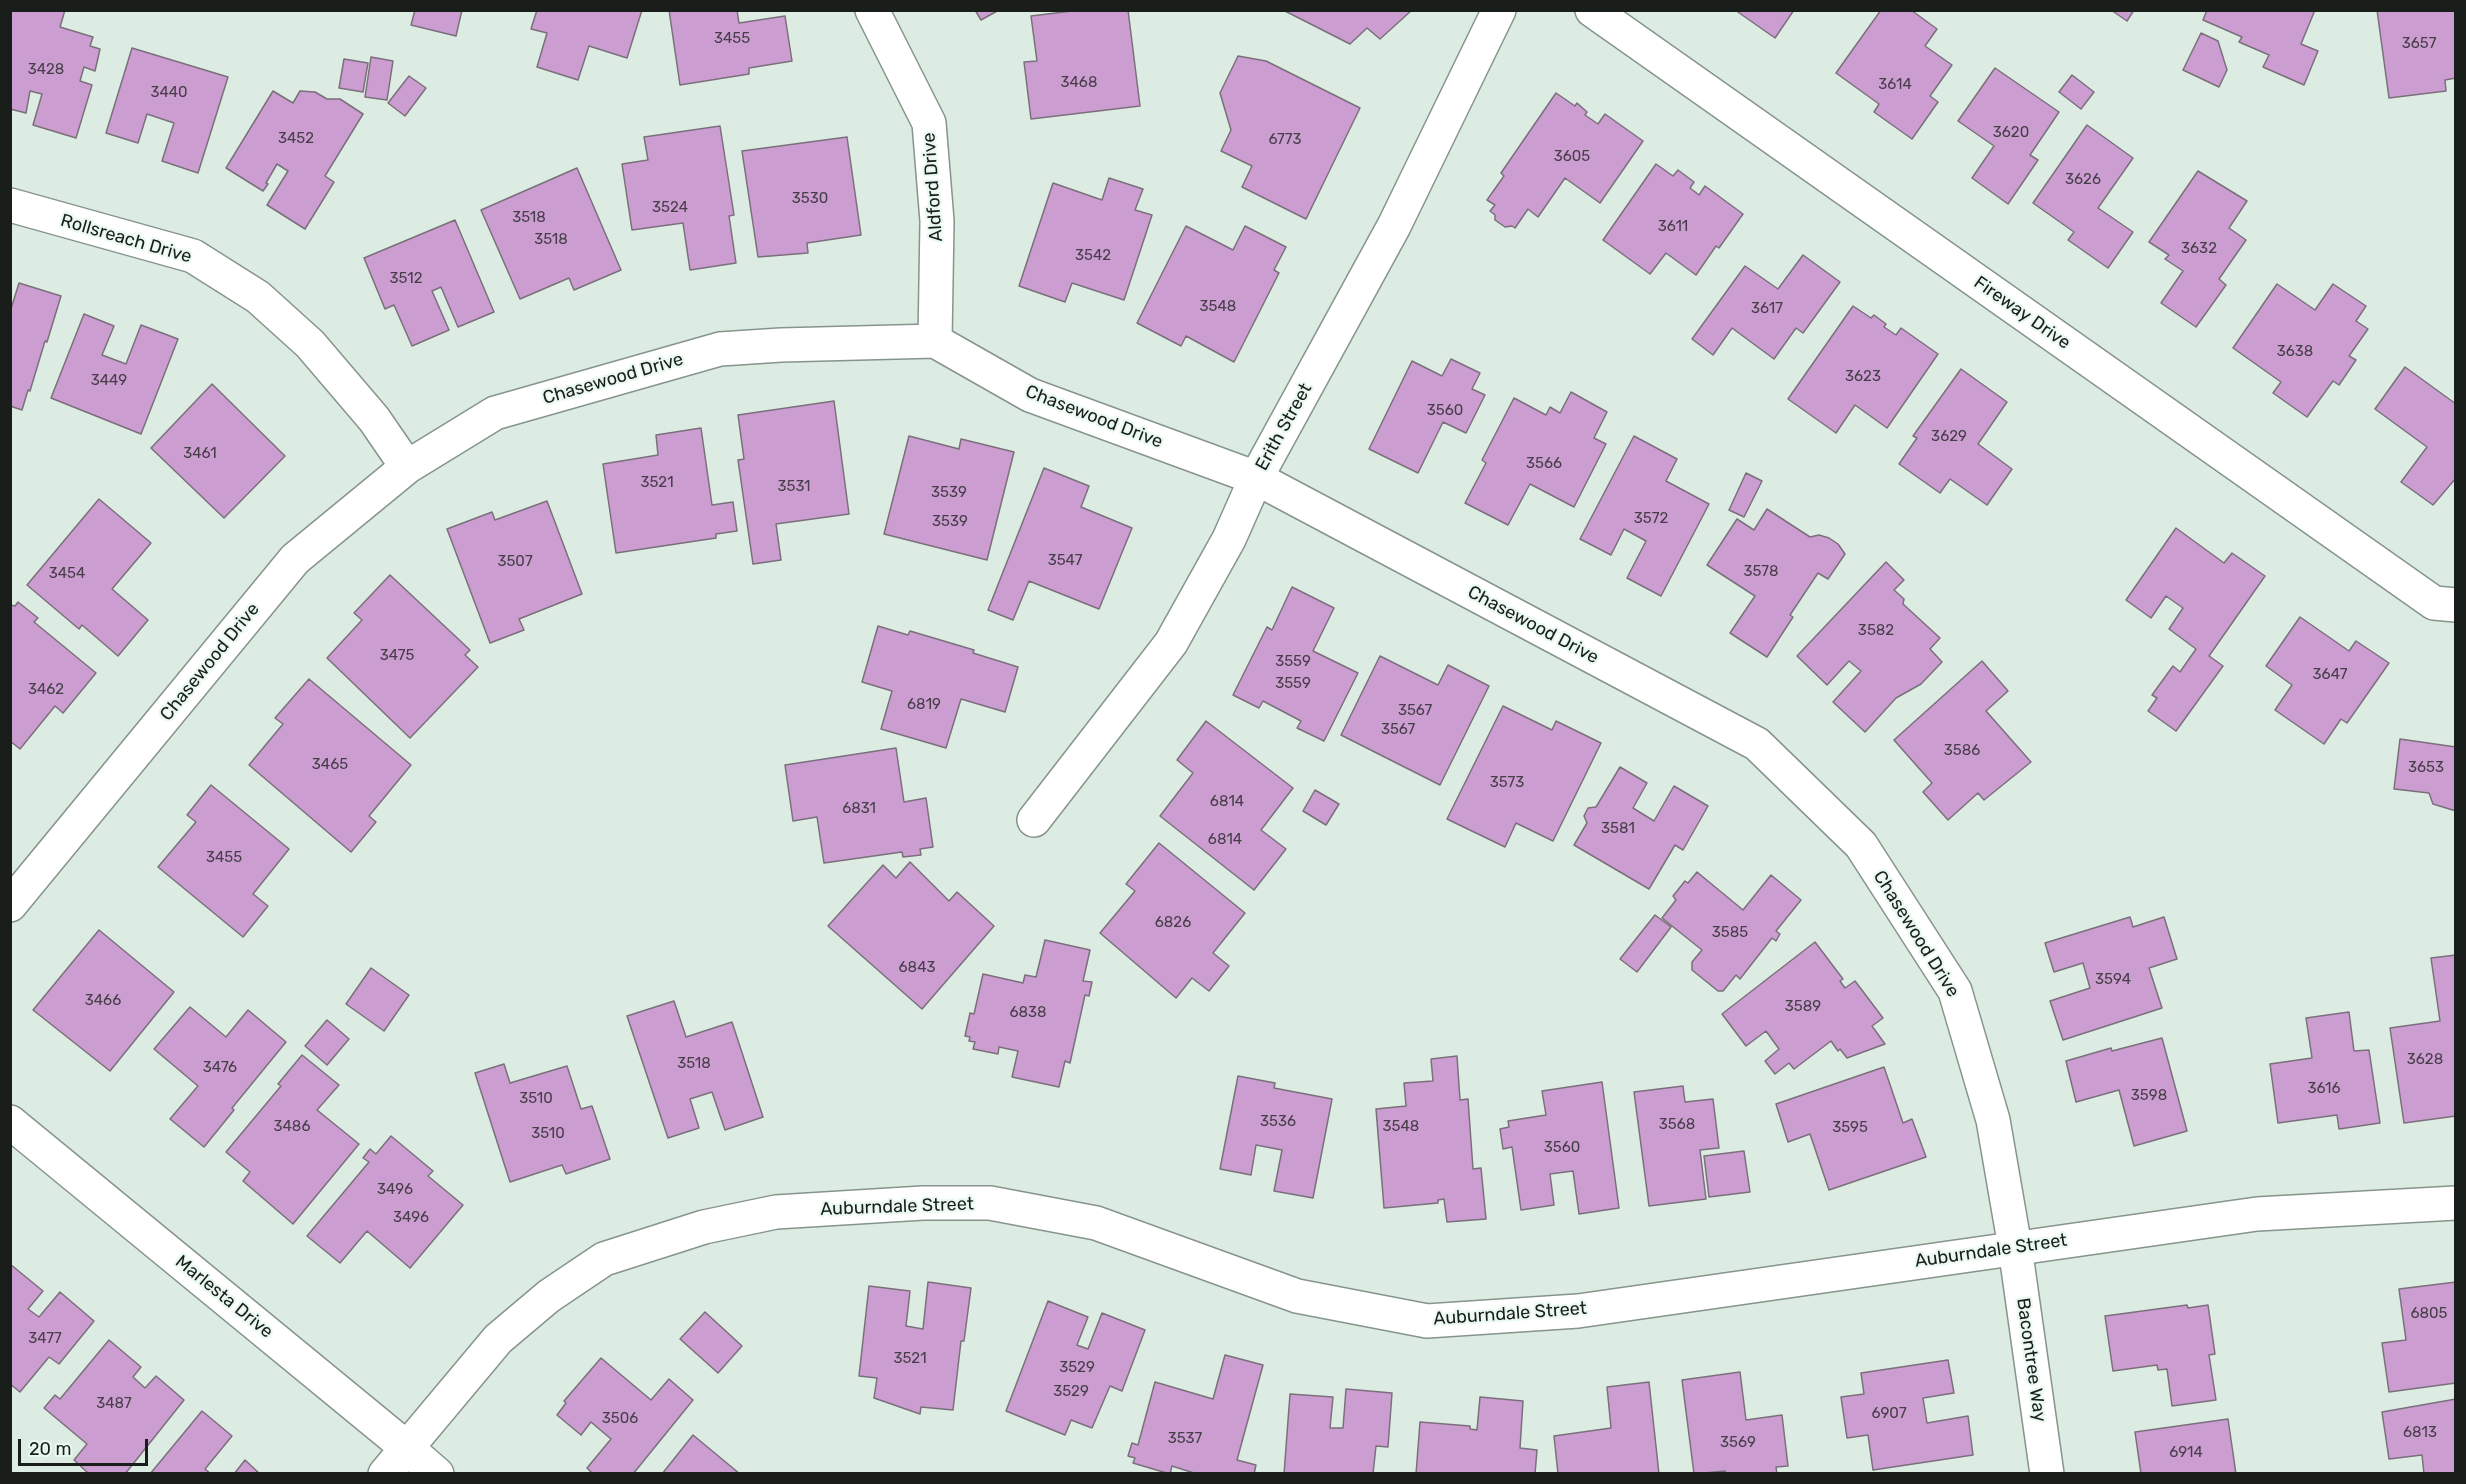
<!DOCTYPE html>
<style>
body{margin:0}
#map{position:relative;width:2466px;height:1484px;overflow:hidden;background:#ddece3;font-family:Rubik,sans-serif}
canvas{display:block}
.frame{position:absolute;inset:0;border:12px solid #191e1b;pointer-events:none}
.scale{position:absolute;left:18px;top:1439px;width:130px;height:27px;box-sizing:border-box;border:3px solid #191e1b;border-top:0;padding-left:8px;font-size:18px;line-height:21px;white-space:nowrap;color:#191e1b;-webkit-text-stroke:4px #eaf9f0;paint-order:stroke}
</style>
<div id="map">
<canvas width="2466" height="1484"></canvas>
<div class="frame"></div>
<div class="scale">20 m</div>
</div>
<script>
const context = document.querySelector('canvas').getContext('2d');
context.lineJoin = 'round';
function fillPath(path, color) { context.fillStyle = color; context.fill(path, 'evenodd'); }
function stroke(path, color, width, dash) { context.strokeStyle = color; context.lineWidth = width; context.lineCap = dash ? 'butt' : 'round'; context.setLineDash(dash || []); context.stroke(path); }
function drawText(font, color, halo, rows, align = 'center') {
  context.font = font + ' Rubik,sans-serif'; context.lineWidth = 4.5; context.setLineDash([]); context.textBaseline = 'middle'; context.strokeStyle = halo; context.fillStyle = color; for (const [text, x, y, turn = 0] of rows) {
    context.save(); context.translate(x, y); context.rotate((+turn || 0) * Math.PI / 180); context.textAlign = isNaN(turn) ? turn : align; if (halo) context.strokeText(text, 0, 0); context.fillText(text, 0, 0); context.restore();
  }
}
const building = new Path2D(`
 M 10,10 L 65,10 L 60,27 L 93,37 L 90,46 L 100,49 L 95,71 L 84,67 L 80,81 L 92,85 L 76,138 L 33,125 L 42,94 L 30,91 L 26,113 L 10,109 Z
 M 415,10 L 462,10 L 456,36 L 411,25 Z
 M 537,10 L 642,10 L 627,58 L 589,46 L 578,80 L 537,67 L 547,33 L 531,29 Z
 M 669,10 L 737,10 L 739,23 L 785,16 L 792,61 L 749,68 L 749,74 L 680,85 Z
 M 975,10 L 999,10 L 981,20 Z
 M 1080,10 L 1128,10 L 1140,106 L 1031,119 L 1024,62 L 1037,61 L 1031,16 Z
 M 1283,10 L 1412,10 L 1380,39 L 1367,28 L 1350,44 Z
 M 1735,10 L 1794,10 L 1775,38 Z
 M 1881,10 L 1911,10 L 1937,29 L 1925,46 L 1952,65 L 1930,96 L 1938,102 L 1912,139 L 1874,112 L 1879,104 L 1836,73 Z
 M 2111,10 L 2134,10 L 2127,21 Z
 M 2207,10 L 2315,10 L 2301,44 L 2318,51 L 2304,85 L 2263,67 L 2269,55 L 2239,42 L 2242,37 L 2203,20 Z
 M 2377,10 L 2456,10 L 2456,78 L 2445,80 L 2446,91 L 2389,98 Z
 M 2201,33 L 2218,41 L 2227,70 L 2219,87 L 2183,70 Z
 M 132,48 L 228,77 L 198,173 L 162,161 L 174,123 L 147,114 L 138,143 L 106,133 Z
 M 1238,56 L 1266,61 L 1360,108 L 1306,219 L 1242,187 L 1252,166 L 1221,151 L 1231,130 L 1220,93 Z
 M 371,57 L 393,61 L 387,100 L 365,97 Z
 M 344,59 L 368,63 L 363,92 L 339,88 Z
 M 1995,68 L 2059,112 L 2030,155 L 2038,160 L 2008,204 L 1972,178 L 1994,146 L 1958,121 Z
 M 2072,75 L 2094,92 L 2081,109 L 2059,92 Z
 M 409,76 L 426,88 L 405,116 L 388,103 Z
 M 273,91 L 293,103 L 300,91 L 315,92 L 327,99 L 340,99 L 363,114 L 325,176 L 334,182 L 305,229 L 267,205 L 288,171 L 277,164 L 266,183 L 268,184 L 263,191 L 226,168 Z
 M 1556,93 L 1575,106 L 1577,103 L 1587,112 L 1585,115 L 1598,124 L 1605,114 L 1643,141 L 1600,203 L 1565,178 L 1538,217 L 1528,209 L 1515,228 L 1512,226 L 1505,227 L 1495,220 L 1495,215 L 1490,211 L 1495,205 L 1487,200 L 1504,176 L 1501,173 Z
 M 2087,125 L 2133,158 L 2098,208 L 2133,232 L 2108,268 L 2068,240 L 2074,232 L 2033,203 Z
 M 720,126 L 734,215 L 729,216 L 736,263 L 690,270 L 683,223 L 632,230 L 622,164 L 648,160 L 644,137 Z
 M 847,137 L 861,235 L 807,243 L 808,253 L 758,257 L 742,151 Z
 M 1656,164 L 1673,176 L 1678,170 L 1694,182 L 1690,188 L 1699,195 L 1705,186 L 1743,214 L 1719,248 L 1716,246 L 1696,275 L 1666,253 L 1650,274 L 1603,240 Z
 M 577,168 L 621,270 L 574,290 L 569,278 L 520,299 L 481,210 Z
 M 2198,171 L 2247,201 L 2229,228 L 2246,240 L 2219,279 L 2226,285 L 2196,327 L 2161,303 L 2183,271 L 2165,259 L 2169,255 L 2149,242 Z
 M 1109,178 L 1143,189 L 1135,210 L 1152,215 L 1124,300 L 1072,283 L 1065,302 L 1019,286 L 1053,183 L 1102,200 Z
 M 455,220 L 494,312 L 458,327 L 441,287 L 432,291 L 449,330 L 412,346 L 394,305 L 385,309 L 364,258 Z
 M 1186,226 L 1233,250 L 1245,226 L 1286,247 L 1274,270 L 1279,273 L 1234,362 L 1186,336 L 1181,346 L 1137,323 Z
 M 1803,255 L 1840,282 L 1803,333 L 1796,328 L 1774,359 L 1732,328 L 1713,355 L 1692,339 L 1745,266 L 1778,289 Z
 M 19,283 L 61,296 L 47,342 L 45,341 L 30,391 L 28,390 L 22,410 L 10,406 L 10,312 Z
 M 2277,284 L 2315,310 L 2333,284 L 2366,306 L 2356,321 L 2368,329 L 2349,356 L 2356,360 L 2339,385 L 2333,381 L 2307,417 L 2273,393 L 2281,382 L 2233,348 Z
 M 1853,306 L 1871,318 L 1874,315 L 1886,324 L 1884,327 L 1896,335 L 1901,328 L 1938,354 L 1887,428 L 1855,405 L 1836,433 L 1788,399 Z
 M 84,314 L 114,326 L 102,355 L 126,364 L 141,325 L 178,339 L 141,434 L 51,398 Z
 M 1451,359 L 1480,373 L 1472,389 L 1485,395 L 1466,433 L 1443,422 L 1418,473 L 1369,449 L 1412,361 L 1442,376 Z
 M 2405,367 L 2456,404 L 2456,478 L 2433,505 L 2401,482 L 2427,447 L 2375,409 Z
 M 1961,369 L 2007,402 L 1978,444 L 2012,469 L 1987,505 L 1950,479 L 1940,493 L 1899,464 L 1917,438 L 1913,436 Z
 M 212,384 L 285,456 L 224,518 L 151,448 Z
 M 1571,392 L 1607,412 L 1594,438 L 1606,444 L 1574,507 L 1530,484 L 1508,525 L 1465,503 L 1486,463 L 1482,460 L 1514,398 L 1546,415 L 1550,407 L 1560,413 Z
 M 834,401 L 849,514 L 776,524 L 781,560 L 753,564 L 738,460 L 744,459 L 738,415 Z
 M 701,428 L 712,505 L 733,502 L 737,531 L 716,534 L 716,538 L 616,553 L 603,464 L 658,455 L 656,435 Z
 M 909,436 L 959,449 L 961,439 L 1014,452 L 987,560 L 884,534 Z
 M 1634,436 L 1677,459 L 1666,481 L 1709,504 L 1661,596 L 1627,578 L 1646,541 L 1624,529 L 1611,555 L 1580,539 Z
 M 1044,468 L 1089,486 L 1081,507 L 1132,528 L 1099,609 L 1029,581 L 1013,620 L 988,610 Z
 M 1746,473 L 1762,481 L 1744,517 L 1729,510 Z
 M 99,499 L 151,543 L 112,589 L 148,620 L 118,656 L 82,625 L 79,629 L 27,585 Z
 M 547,501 L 582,594 L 519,619 L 524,630 L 490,643 L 447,529 L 492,512 L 495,520 Z
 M 1767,509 L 1810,537 L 1819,535 L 1829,538 L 1838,544 L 1845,554 L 1828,579 L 1818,573 L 1790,615 L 1793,617 L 1767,657 L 1730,633 L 1755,596 L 1707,565 L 1737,519 L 1754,530 Z
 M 2176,528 L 2224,563 L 2232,553 L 2265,576 L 2209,656 L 2223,666 L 2176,731 L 2148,711 L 2157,698 L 2152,695 L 2173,666 L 2180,672 L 2196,649 L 2169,629 L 2183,608 L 2166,596 L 2151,618 L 2126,600 Z
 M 1886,562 L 1904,580 L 1894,590 L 1904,599 L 1903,604 L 1940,638 L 1930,649 L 1942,662 L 1921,684 L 1896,698 L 1865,732 L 1833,702 L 1861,671 L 1849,661 L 1827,685 L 1797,656 Z
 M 390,575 L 470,650 L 465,655 L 478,667 L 410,738 L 327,658 L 362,620 L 354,613 Z
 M 1292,587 L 1334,608 L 1313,651 L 1358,673 L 1324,741 L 1297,728 L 1301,721 L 1263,701 L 1259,708 L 1233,695 L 1267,627 L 1272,630 Z
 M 18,602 L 38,618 L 34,622 L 96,673 L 63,713 L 55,706 L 20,749 L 10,741 L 10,605 L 15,606 Z
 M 2300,617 L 2349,651 L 2356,641 L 2389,663 L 2347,723 L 2341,719 L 2324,744 L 2275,710 L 2292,685 L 2266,666 Z
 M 878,626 L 908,635 L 910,631 L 974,650 L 973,653 L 1018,667 L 1005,712 L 961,699 L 946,748 L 881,729 L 892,691 L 862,682 Z
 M 1380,656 L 1438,685 L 1448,665 L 1489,686 L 1440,785 L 1341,735 Z
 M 1982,661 L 2008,691 L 1986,711 L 2031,762 L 1984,800 L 1978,793 L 1948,820 L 1923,792 L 1932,783 L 1894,740 Z
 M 309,679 L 411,765 L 369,816 L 376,822 L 351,852 L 249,765 L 283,724 L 275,718 Z
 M 1503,706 L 1552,730 L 1556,721 L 1601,743 L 1553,841 L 1516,823 L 1505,847 L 1447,819 Z
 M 1206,721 L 1293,788 L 1261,830 L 1286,849 L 1254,890 L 1160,816 L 1193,773 L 1177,760 Z
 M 2400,739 L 2456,747 L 2456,811 L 2433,804 L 2429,793 L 2394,789 Z
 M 896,748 L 904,802 L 926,798 L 933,847 L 920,849 L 921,855 L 903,857 L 902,852 L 824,863 L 817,817 L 793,821 L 785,765 Z
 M 1620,767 L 1647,783 L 1633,808 L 1654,821 L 1674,786 L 1708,806 L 1683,850 L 1675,845 L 1649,889 L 1574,845 L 1587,823 L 1584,816 L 1588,808 L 1596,807 Z
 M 211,785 L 289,849 L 253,894 L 268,906 L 243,937 L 158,867 L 196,822 L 187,815 Z
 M 1315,790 L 1339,804 L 1326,825 L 1303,811 Z
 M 1159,843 L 1245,913 L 1213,953 L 1229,966 L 1209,991 L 1192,978 L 1176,998 L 1100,933 L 1135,891 L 1126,884 Z
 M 910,862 L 949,901 L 957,892 L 994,926 L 922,1009 L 828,926 L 883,865 L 896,878 Z
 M 1697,872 L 1743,910 L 1771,875 L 1801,900 L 1776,931 L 1780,934 L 1776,941 L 1772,938 L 1740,979 L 1736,975 L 1723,991 L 1718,991 L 1692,970 L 1692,962 L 1702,950 L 1662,918 L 1676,900 L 1673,896 L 1685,881 L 1688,883 Z
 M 1655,915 L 1671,927 L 1637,972 L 1620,959 Z
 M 2130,917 L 2133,927 L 2164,917 L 2177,959 L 2149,968 L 2162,1008 L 2063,1040 L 2050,1001 L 2090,988 L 2083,963 L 2054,972 L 2045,943 Z
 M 99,930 L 174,992 L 110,1071 L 33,1010 Z
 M 1045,940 L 1090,950 L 1083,981 L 1092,982 L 1089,996 L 1085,995 L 1070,1063 L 1065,1061 L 1059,1087 L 1012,1077 L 1018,1051 L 999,1047 L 998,1054 L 973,1049 L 975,1042 L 969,1041 L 970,1037 L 965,1036 L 970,1013 L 974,1014 L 983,974 L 1023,983 L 1025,975 L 1036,977 Z
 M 1815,942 L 1843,979 L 1840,981 L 1845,988 L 1855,981 L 1883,1018 L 1872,1026 L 1885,1044 L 1847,1058 L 1840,1049 L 1838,1051 L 1831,1041 L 1794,1069 L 1789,1063 L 1775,1074 L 1765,1061 L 1779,1049 L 1766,1031 L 1746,1046 L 1722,1014 Z
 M 2456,955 L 2456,1116 L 2404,1123 L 2390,1028 L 2440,1021 L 2431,958 Z
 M 371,968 L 409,995 L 384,1031 L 346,1004 Z
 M 674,1001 L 686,1037 L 732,1022 L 763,1117 L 725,1130 L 712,1092 L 690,1099 L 699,1128 L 668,1138 L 627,1016 Z
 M 190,1007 L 226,1037 L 248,1010 L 286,1042 L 232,1108 L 234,1110 L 204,1147 L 170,1119 L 198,1086 L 154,1049 Z
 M 2349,1012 L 2354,1051 L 2369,1050 L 2380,1123 L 2339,1129 L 2337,1115 L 2278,1123 L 2270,1064 L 2312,1058 L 2306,1018 Z
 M 327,1020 L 349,1039 L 327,1065 L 305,1046 Z
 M 2162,1038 L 2187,1131 L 2134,1146 L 2119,1090 L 2076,1102 L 2066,1061 L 2111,1048 L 2112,1051 Z
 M 302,1055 L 339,1085 L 317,1110 L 359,1144 L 293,1224 L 243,1181 L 250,1172 L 226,1152 L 281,1086 L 278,1084 Z
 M 1457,1056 L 1460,1100 L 1468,1099 L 1473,1169 L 1481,1168 L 1486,1219 L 1447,1222 L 1444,1199 L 1438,1200 L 1438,1203 L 1384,1208 L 1376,1109 L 1406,1106 L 1404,1083 L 1433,1081 L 1431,1059 Z
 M 504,1064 L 510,1083 L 567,1066 L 581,1109 L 592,1106 L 610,1159 L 566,1174 L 562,1165 L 510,1182 L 475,1073 Z
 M 1884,1067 L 1903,1123 L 1912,1119 L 1926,1157 L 1829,1190 L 1810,1134 L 1788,1142 L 1776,1104 Z
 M 1238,1076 L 1275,1083 L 1274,1088 L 1332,1099 L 1313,1198 L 1274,1191 L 1282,1150 L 1256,1145 L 1251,1175 L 1220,1169 Z
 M 1602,1082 L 1619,1208 L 1579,1214 L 1573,1171 L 1550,1174 L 1554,1205 L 1521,1210 L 1512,1147 L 1503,1149 L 1500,1129 L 1509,1127 L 1508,1121 L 1546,1115 L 1542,1091 Z
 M 1683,1086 L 1685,1102 L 1713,1099 L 1719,1148 L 1700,1150 L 1706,1199 L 1649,1206 L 1634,1092 Z
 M 391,1136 L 433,1171 L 428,1176 L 463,1205 L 410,1268 L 367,1231 L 340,1263 L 307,1236 L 369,1162 L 363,1158 L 370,1149 L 376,1154 Z
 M 1744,1151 L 1750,1192 L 1709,1197 L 1704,1156 Z
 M 10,1264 L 43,1291 L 28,1309 L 39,1317 L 60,1292 L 94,1321 L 59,1364 L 49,1357 L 20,1392 L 10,1384 Z
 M 928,1282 L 971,1288 L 964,1341 L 961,1341 L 953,1410 L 921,1407 L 920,1414 L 874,1398 L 877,1378 L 859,1376 L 869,1286 L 910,1291 L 906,1326 L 923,1329 Z
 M 2456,1282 L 2456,1383 L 2389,1392 L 2382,1343 L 2406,1340 L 2399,1289 Z
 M 1048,1301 L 1088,1317 L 1077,1345 L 1088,1349 L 1102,1313 L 1145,1330 L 1122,1391 L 1110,1386 L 1092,1428 L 1071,1420 L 1065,1435 L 1006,1411 Z
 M 2187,1305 L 2188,1308 L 2208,1305 L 2215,1354 L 2209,1355 L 2216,1400 L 2172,1406 L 2167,1369 L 2158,1370 L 2157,1365 L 2113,1371 L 2105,1316 Z
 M 705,1312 L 742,1346 L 718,1373 L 680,1339 Z
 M 109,1340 L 141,1367 L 133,1377 L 145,1388 L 156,1376 L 184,1400 L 125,1474 L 89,1474 L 74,1460 L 87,1444 L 44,1408 L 55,1395 L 60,1399 Z
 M 1225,1355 L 1263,1365 L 1237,1460 L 1256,1465 L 1254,1474 L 1197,1474 L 1172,1466 L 1170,1474 L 1133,1463 L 1135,1458 L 1128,1456 L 1132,1443 L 1138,1445 L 1155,1382 L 1213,1399 Z
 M 601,1358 L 651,1400 L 669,1379 L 693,1400 L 633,1474 L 593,1474 L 587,1468 L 611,1439 L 591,1422 L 581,1435 L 557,1415 L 566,1403 L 564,1401 Z
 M 1948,1360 L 1954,1393 L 1923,1398 L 1927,1423 L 1968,1416 L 1973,1455 L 1873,1470 L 1868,1435 L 1847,1438 L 1841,1397 L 1864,1394 L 1861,1373 Z
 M 1740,1372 L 1746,1420 L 1782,1415 L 1788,1466 L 1776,1467 L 1777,1474 L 1726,1474 L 1725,1471 L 1694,1474 L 1682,1380 Z
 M 1649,1382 L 1659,1474 L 1558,1474 L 1554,1436 L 1611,1428 L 1607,1387 Z
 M 1346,1389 L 1392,1393 L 1388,1447 L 1376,1446 L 1373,1474 L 1284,1474 L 1290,1394 L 1333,1397 L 1330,1428 L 1343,1428 Z
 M 1480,1397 L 1523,1401 L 1520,1448 L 1537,1450 L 1535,1474 L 1416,1474 L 1420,1422 L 1470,1426 L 1470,1429 L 1477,1430 Z
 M 2456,1399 L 2456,1474 L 2424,1474 L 2422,1455 L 2389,1459 L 2382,1412 Z
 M 202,1411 L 232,1436 L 205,1469 L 211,1474 L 150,1474 Z
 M 2228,1419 L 2236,1474 L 2141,1474 L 2135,1432 Z
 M 693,1435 L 740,1474 L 662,1474 Z
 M 245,1460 L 260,1474 L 234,1474 Z`);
fillPath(building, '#cc9dd1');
stroke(building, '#7a707b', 1.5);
const minor = new Path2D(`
 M 872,10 L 929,123 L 937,221 L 935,341
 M 1592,10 L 2434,603 L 2456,605
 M 10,205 L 193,256 L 258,297 L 310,344 L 374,419 L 407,467
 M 1034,820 L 1171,643 L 1229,539 L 1256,478 L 1394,226 L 1499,10
 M 10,905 L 295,559 L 407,467 L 495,413 L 720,349 L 781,345 L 935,341 L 1030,395 L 1256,478 L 1757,744 L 1861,845 L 1955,991 L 1993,1120 L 2015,1247 L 2047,1474
 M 407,1448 L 437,1474`);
const tertiary = new Path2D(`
 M 10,1122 L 407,1448
 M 385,1474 L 498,1339 L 549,1296 L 604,1259 L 704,1227 L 776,1212 L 923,1203 L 990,1203 L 1096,1223 L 1297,1296 L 1427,1321 L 1578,1311 L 2257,1214 L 2456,1203`);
stroke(minor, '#86948c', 36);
stroke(tertiary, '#86948c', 36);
stroke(minor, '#fff', 33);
stroke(tertiary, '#fff', 33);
drawText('15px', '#463e48', null, [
 ["3455",732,39],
 ["3657",2419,44],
 ["3428",46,70],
 ["3468",1079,83],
 ["3614",1895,85],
 ["3440",169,93],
 ["3620",2011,133],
 ["3452",296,139],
 ["6773",1285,140],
 ["3605",1572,157],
 ["3626",2083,180],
 ["3530",810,199],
 ["3524",670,208],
 ["3518",529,218],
 ["3611",1673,227],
 ["3518",551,240],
 ["3632",2199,249],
 ["3542",1093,256],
 ["3512",406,279],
 ["3548",1218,307],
 ["3617",1767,309],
 ["3638",2295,352],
 ["3623",1863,377],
 ["3449",109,381],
 ["3560",1445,411],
 ["3629",1949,437],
 ["3461",200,454],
 ["3566",1544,464],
 ["3521",657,483],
 ["3531",794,487],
 ["3539",949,493],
 ["3572",1651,519],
 ["3539",950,522],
 ["3547",1065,561],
 ["3507",515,562],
 ["3578",1761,572],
 ["3454",67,574],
 ["3582",1876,631],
 ["3475",397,656],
 ["3559",1293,662],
 ["3647",2330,675],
 ["3559",1293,684],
 ["3462",46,690],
 ["6819",924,705],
 ["3567",1415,711],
 ["3567",1398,730],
 ["3586",1962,751],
 ["3465",330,765],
 ["3653",2426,768],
 ["3573",1507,783],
 ["6814",1227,802],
 ["6831",859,809],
 ["3581",1618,829],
 ["6814",1225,840],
 ["3455",224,858],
 ["6826",1173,923],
 ["3585",1730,933],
 ["6843",917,968],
 ["3594",2113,980],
 ["3466",103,1001],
 ["3589",1803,1007],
 ["6838",1028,1013],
 ["3628",2425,1060],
 ["3518",694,1064],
 ["3476",220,1068],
 ["3616",2324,1089],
 ["3598",2149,1096],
 ["3510",536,1099],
 ["3536",1278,1122],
 ["3568",1677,1125],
 ["3486",292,1127],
 ["3548",1401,1127],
 ["3595",1850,1128],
 ["3510",548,1134],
 ["3560",1562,1148],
 ["3496",395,1190],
 ["3496",411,1218],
 ["6805",2429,1314],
 ["3477",45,1339],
 ["3521",910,1359],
 ["3529",1077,1368],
 ["3529",1071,1392],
 ["3487",114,1404],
 ["6907",1889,1414],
 ["3506",620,1419],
 ["6813",2420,1433],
 ["3537",1185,1439],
 ["3569",1738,1443],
 ["6914",2186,1453]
]);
drawText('18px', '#191e1b', '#eaf9f0', [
 ["Aldford Drive",933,187,-94],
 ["Rollsreach Drive",126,239,16],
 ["Fireway Drive",2022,313,35],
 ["Chasewood Drive",613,379,-16],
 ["Chasewood Drive",1094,417,21],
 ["Erith Street",1284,427,-61],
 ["Chasewood Drive",1533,625,28],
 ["Chasewood Drive",210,662,-51],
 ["Chasewood Drive",1916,934,58],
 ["Auburndale Street",897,1207,-2],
 ["Auburndale Street",1991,1251,-8],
 ["Marlesta Drive",224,1297,39],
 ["Auburndale Street",1510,1314,-4],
 ["Bacontree Way",2031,1360,82]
]);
</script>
